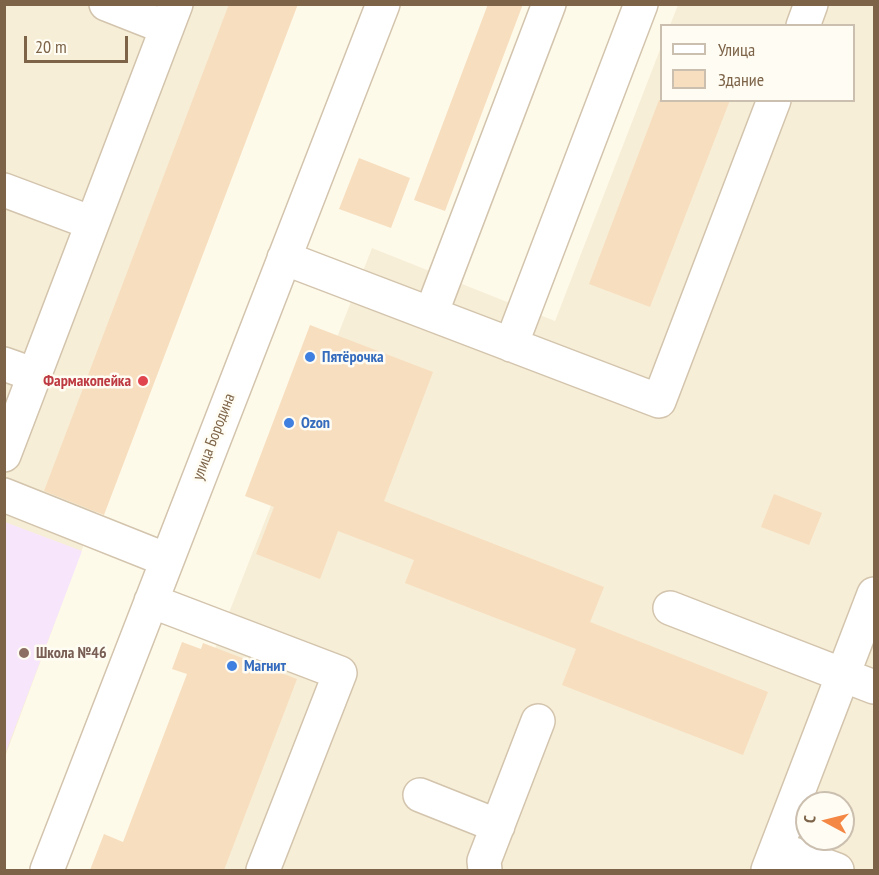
<!DOCTYPE html>
<meta charset="utf-8">
<style>
body{margin:0}
#map{position:relative;width:879px;height:875px;overflow:hidden;background:#fefaea;font-family:"PT Sans Narrow",sans-serif}
canvas{display:block}
.frame{position:absolute;inset:0;border:6px solid #7d6449;pointer-events:none}
.legend{position:absolute;left:660px;top:24px;width:195px;height:78px;box-sizing:border-box;background:#fffcf3;border:2px solid #cbbfaf;margin:0;padding:8px 10px;list-style:none;font-size:18px;color:#7d6449}
.legend li{display:flex;align-items:center;gap:12px;height:30px}
.legend b{width:30px;border:2px solid #cbbfaf}
.north{position:absolute;left:795px;top:791px;width:60px;height:60px;box-sizing:border-box;background:#fffcf3;border:2px solid #cbbfaf;border-radius:50%;rotate:277deg;font-size:16px;font-weight:700;line-height:24px;text-align:center;color:#7d6449}
.north::after{content:'';display:block;margin:auto;width:21px;height:27px;background:#f48744;clip-path:polygon(50% 0,100% 100%,50% 72%,0 100%)}
.scale{position:absolute;left:24px;top:36px;width:104px;height:27px;box-sizing:border-box;border:3px solid #7d6449;border-top:0;padding-left:8px;font-size:18px;line-height:21px;white-space:nowrap;color:#7d6449;-webkit-text-stroke:4px #fffcf3;paint-order:stroke}
</style>
<div id="map">
<canvas width="879" height="875"></canvas>
<div class="frame"></div>
<ul class="legend">
<li><b style="height:8px;background:#fff"></b>Улица</li>
<li><b style="height:16px;background:#f7debf"></b>Здание</li>
</ul>
<div class="north">С</div>
<div class="scale">20 m</div>
</div>
<script>
const context = document.querySelector('canvas').getContext('2d');
context.lineJoin = 'round';
function fillPath(path, color) { context.fillStyle = color; context.fill(path, 'evenodd'); }
function stroke(path, color, width, dash) { context.strokeStyle = color; context.lineWidth = width; context.lineCap = dash ? 'butt' : 'round'; context.setLineDash(dash || []); context.stroke(path); }
function drawText(font, color, halo, rows, align = 'center') {
  context.font = font + ' "PT Sans Narrow",sans-serif'; context.lineWidth = 5; context.setLineDash([]); context.textBaseline = 'middle'; context.strokeStyle = halo; context.fillStyle = color; for (const [text, x, y, turn = 0] of rows) {
    context.save(); context.translate(x, y); context.rotate((+turn || 0) * Math.PI / 180); context.textAlign = isNaN(turn) ? turn : align; if (halo) context.strokeText(text, 0, 0); context.fillText(text, 0, 0); context.restore();
  }
}
fillPath(new Path2D(`
 M 5,5 L 284,5 L 5,757 Z
 M 678,5 L 874,5 L 874,870 L 128,870 L 372,248 L 555,321 L 661,47 L 662,100 L 854,100 L 854,26 L 670,25 ZM 807,803 L 843,803 L 843,839 L 807,839 Z`), '#f7eed7');
fillPath(new Path2D(`
 M 5,522 L 82,551 L 5,754 Z`), '#f7e6fb');
fillPath(new Path2D(`
 M 229,4 L 298,4 L 104,515 L 44,491 Z
 M 488,4 L 523,4 L 445,211 L 414,200 Z
 M 659,100 L 730,100 L 650,307 L 589,284 Z
 M 359,158 L 410,178 L 391,228 L 339,209 Z
 M 310,325 L 433,372 L 384,501 L 604,587 L 590,622 L 768,692 L 743,755 L 562,685 L 576,649 L 405,583 L 414,560 L 338,531 L 320,579 L 256,554 L 274,507 L 245,496 Z
 M 774,494 L 822,513 L 809,545 L 761,527 Z
 M 182,642 L 201,649 L 203,643 L 297,679 L 224,870 L 90,870 L 104,834 L 123,842 L 187,674 L 172,669 Z`), '#f7debf');
const minor = new Path2D(`
 M 106,4 L 167,28
 M 803,26 L 811,4
 M 4,190 L 92,223
 M 284,258 L 659,401 L 774,100
 M 431,314 L 549,4
 M 511,345 L 641,4
 M 4,364 L 35,375
 M 4,455 L 176,4
 M 4,495 L 167,560
 M 151,601 L 340,673 L 263,870
 M 670,608 L 874,687
 M 420,795 L 498,826
 M 777,848 L 837,870
 M 47,870 L 383,4
 M 485,870 L 484,861 L 538,721
 M 768,870 L 874,594`);
stroke(minor, '#d3c4ad', 36);
stroke(minor, '#fff', 33);
for (const [x, y, r, color] of [
 [310,357,6,"#3f7fe0"],
 [143,381,6,"#e0444e"],
 [289,423,6,"#3f7fe0"],
 [24,653,6,"#8d6e63"],
 [232,666,6,"#3f7fe0"]
]) { const dot = new Path2D(); dot.arc(x, y, r, 0, 2 * Math.PI); context.fillStyle = color; context.fill(dot); stroke(dot, '#fffcf3', 2); }
drawText('bold 16px', '#366cbe', '#fffcf3', [
 ["Пятёрочка",322,357],
 ["Ozon",301,423],
 ["Магнит",244,666]
], 'left');
drawText('bold 16px', '#be3a42', '#fffcf3', [
 ["Фармакопейка",131,381]
], 'right');
drawText('16px', '#7d6449', '#fffcf3', [
 ["улица Бородина",214,437,-69]
]);
drawText('bold 16px', '#785e54', '#fffcf3', [
 ["Школа №46",36,653]
], 'left');
</script>
